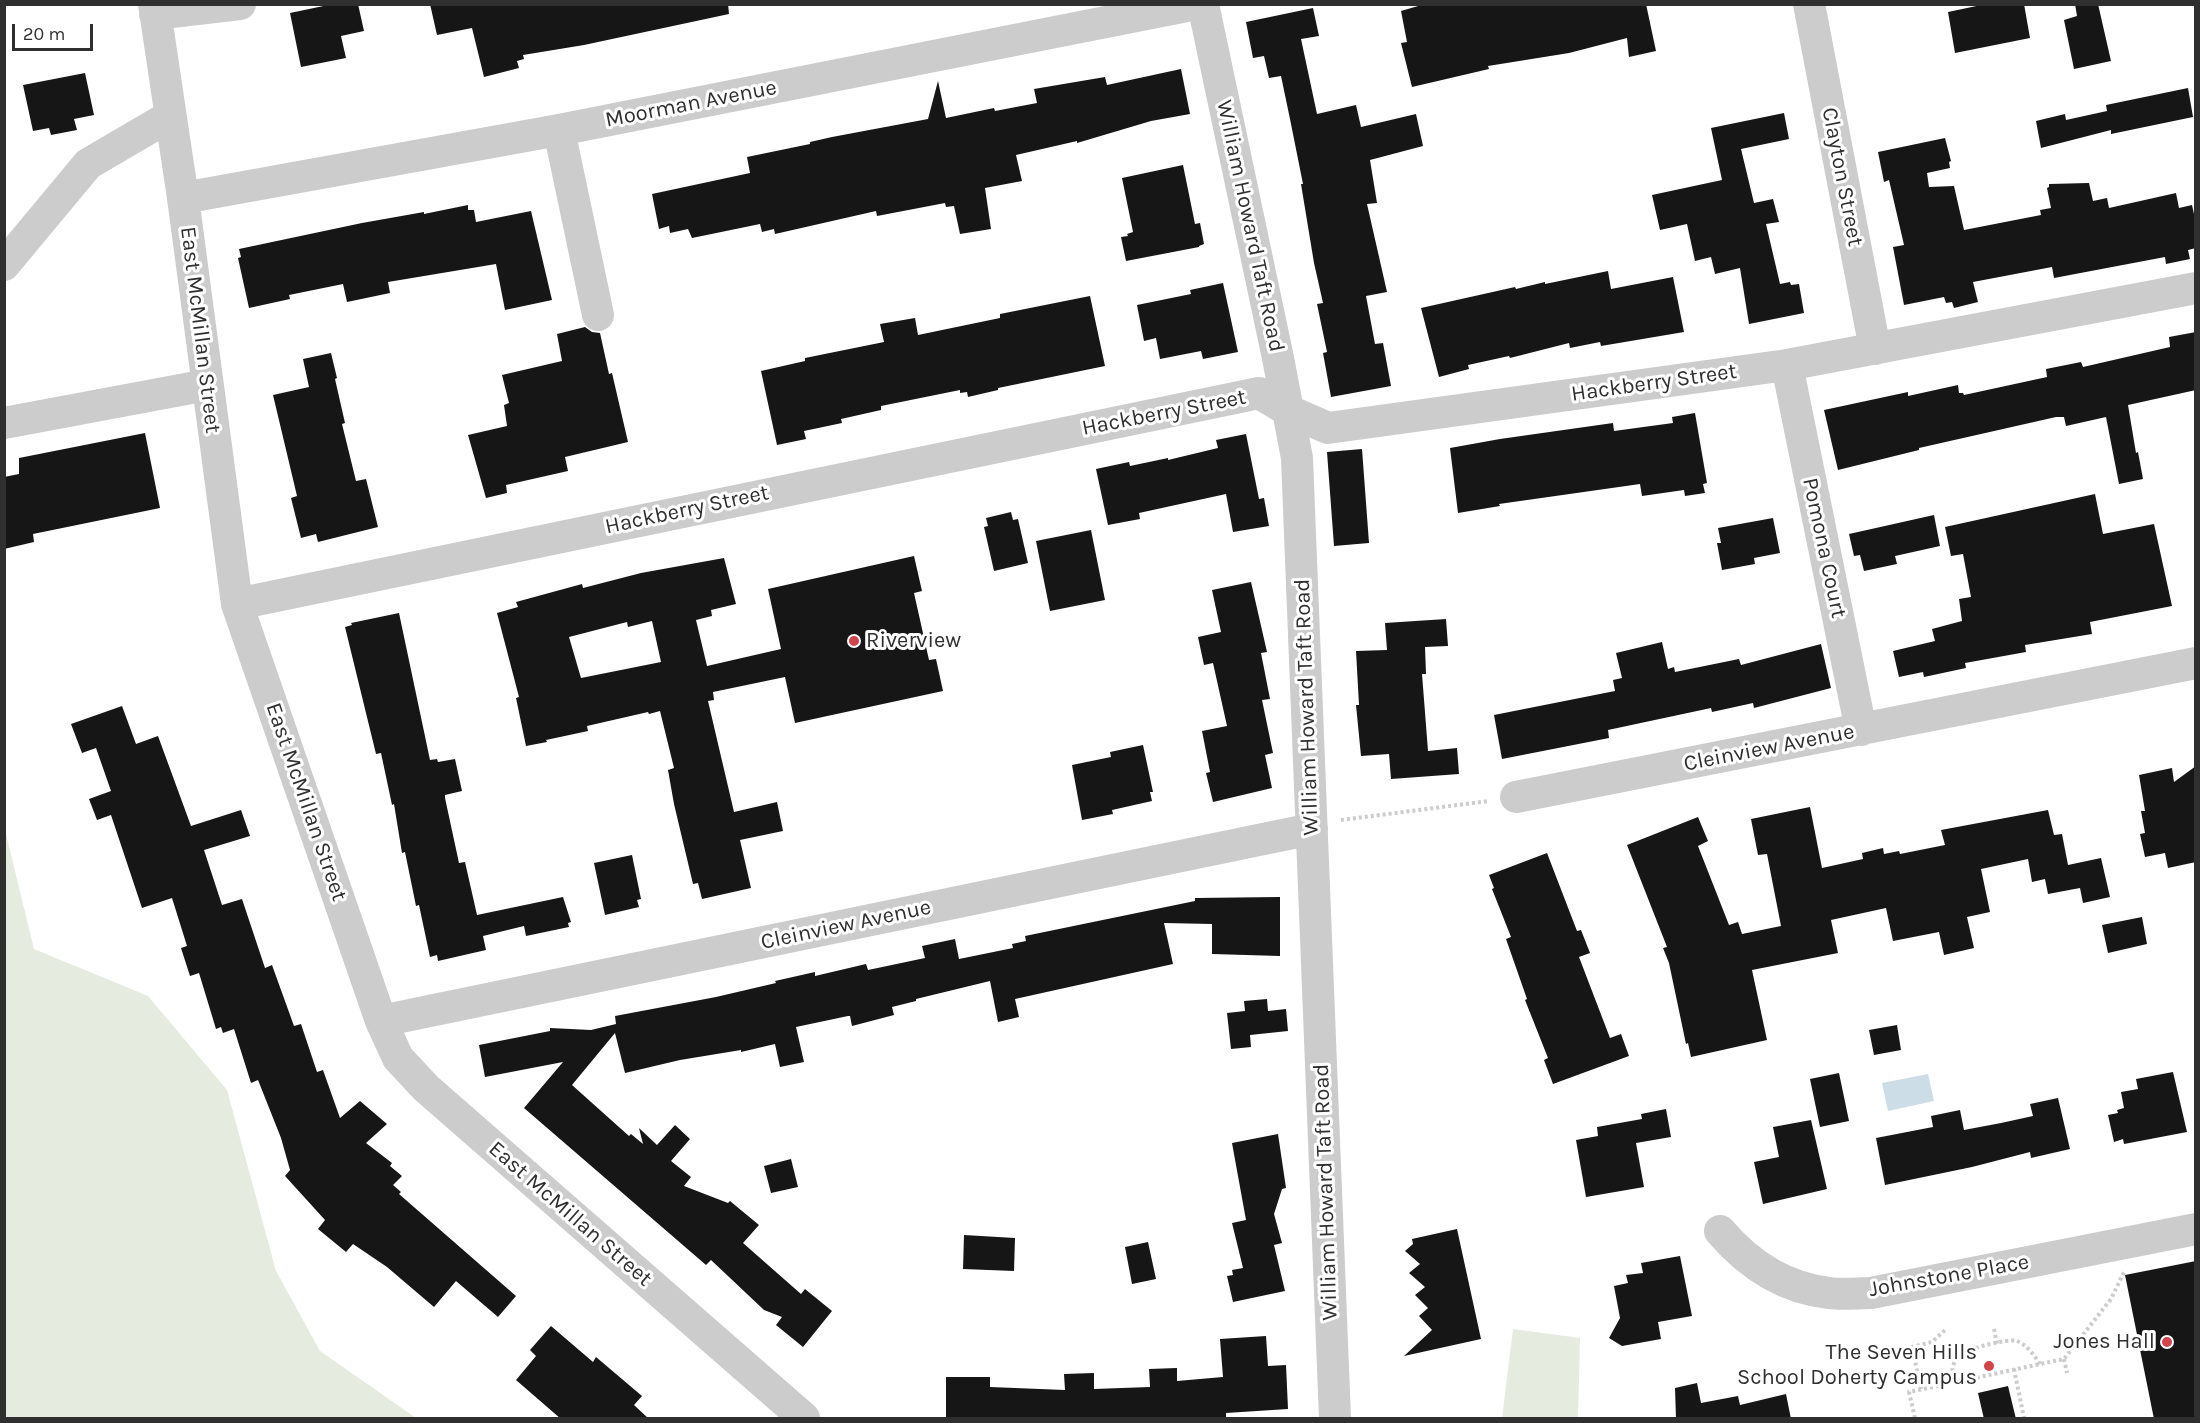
<!DOCTYPE html>
<style>
body{margin:0}
#map{position:relative;width:2200px;height:1423px;overflow:hidden;background:#fff;font-family:Karla,sans-serif}
canvas{display:block}
.frame{position:absolute;inset:0;border:6px solid #2f2f2f;pointer-events:none}
.scale{position:absolute;left:12px;top:24px;width:81px;height:27px;box-sizing:border-box;border:3px solid #2f2f2f;border-top:0;padding-left:8px;font-size:18px;line-height:21px;white-space:nowrap;color:#2f2f2f;-webkit-text-stroke:4px #fff;paint-order:stroke}
</style>
<div id="map">
<canvas width="2200" height="1423"></canvas>
<div class="frame"></div>
<div class="scale">20 m</div>
</div>
<script>
const context = document.querySelector('canvas').getContext('2d');
context.lineJoin = 'round';
function fillPath(path, color) { context.fillStyle = color; context.fill(path, 'evenodd'); }
function stroke(path, color, width, dash) { context.strokeStyle = color; context.lineWidth = width; context.lineCap = dash ? 'butt' : 'round'; context.setLineDash(dash || []); context.stroke(path); }
function drawText(font, color, halo, rows, align = 'center') {
  context.font = font + ' Karla,sans-serif'; context.lineWidth = 6; context.setLineDash([]); context.textBaseline = 'middle'; context.strokeStyle = halo; context.fillStyle = color; for (const [text, x, y, turn = 0] of rows) {
    context.save(); context.translate(x, y); context.rotate((+turn || 0) * Math.PI / 180); context.textAlign = isNaN(turn) ? turn : align; if (halo) context.strokeText(text, 0, 0); context.fillText(text, 0, 0); context.restore();
  }
}
fillPath(new Path2D(`
 M 5,830 L 34,949 L 148,996 L 227,1090 L 276,1271 L 320,1351 L 416,1418 L 5,1418 Z
 M 1513,1329 L 1580,1338 L 1578,1418 L 1502,1418 Z`), '#e5ebde');
fillPath(new Path2D(`
 M 1928,1074 L 1934,1101 L 1888,1111 L 1882,1083 Z`), '#ccdde8');
fillPath(new Path2D(`
 M 333,4 L 358,4 L 364,31 L 341,36 L 346,58 L 301,67 L 290,13 Z
 M 430,4 L 728,4 L 729,14 L 584,45 L 523,55 L 524,59 L 517,61 L 519,68 L 484,77 L 472,28 L 437,35 Z
 M 1425,4 L 1646,4 L 1656,51 L 1629,57 L 1627,38 L 1569,53 L 1488,66 L 1489,69 L 1412,87 L 1401,43 L 1407,42 L 1401,11 Z
 M 1986,4 L 2024,4 L 2030,38 L 1955,53 L 1948,12 Z
 M 2075,4 L 2098,4 L 2111,61 L 2074,69 L 2064,20 L 2077,16 Z
 M 1313,8 L 1319,36 L 1301,39 L 1317,114 L 1356,105 L 1361,127 L 1416,114 L 1423,146 L 1370,160 L 1377,203 L 1367,204 L 1387,292 L 1366,296 L 1375,344 L 1383,343 L 1391,386 L 1331,397 L 1323,353 L 1327,352 L 1317,304 L 1323,303 L 1314,263 L 1301,184 L 1303,184 L 1290,119 L 1281,76 L 1269,78 L 1264,56 L 1253,58 L 1246,22 Z
 M 1181,69 L 1190,114 L 1151,121 L 1077,143 L 1077,141 L 1016,155 L 1022,181 L 985,188 L 991,229 L 960,234 L 954,206 L 946,207 L 945,203 L 877,216 L 876,211 L 775,234 L 774,229 L 762,232 L 760,224 L 692,238 L 688,229 L 670,233 L 669,226 L 659,229 L 652,194 L 750,173 L 747,157 L 810,144 L 810,142 L 832,137 L 928,119 L 938,81 L 946,118 L 994,108 L 995,111 L 1037,103 L 1034,89 L 1105,77 L 1107,85 Z
 M 85,73 L 94,115 L 74,119 L 77,130 L 51,135 L 49,128 L 33,131 L 23,85 Z
 M 2188,88 L 2193,117 L 2111,134 L 2111,130 L 2041,148 L 2036,121 L 2065,114 L 2066,120 L 2107,111 L 2106,105 Z
 M 1784,113 L 1789,139 L 1741,149 L 1754,203 L 1773,199 L 1779,222 L 1766,224 L 1780,284 L 1790,282 L 1791,285 L 1799,284 L 1804,313 L 1749,324 L 1740,268 L 1715,274 L 1711,257 L 1695,261 L 1687,224 L 1660,230 L 1652,195 L 1722,180 L 1711,128 Z
 M 1945,138 L 1951,161 L 1949,162 L 1950,168 L 1927,173 L 1929,187 L 1954,186 L 1964,230 L 2041,215 L 2040,210 L 2051,208 L 2047,188 L 2049,187 L 2049,184 L 2089,183 L 2093,201 L 2107,198 L 2109,208 L 2176,193 L 2179,208 L 2192,205 L 2196,223 L 2196,248 L 2188,250 L 2190,259 L 2166,264 L 2165,257 L 2054,278 L 2052,267 L 1973,282 L 1978,302 L 1954,308 L 1952,302 L 1946,303 L 1944,297 L 1904,305 L 1893,247 L 1904,245 L 1889,180 L 1884,182 L 1878,152 Z
 M 1183,165 L 1195,224 L 1200,223 L 1204,244 L 1199,246 L 1199,247 L 1126,261 L 1121,237 L 1128,236 L 1127,234 L 1133,232 L 1122,178 Z
 M 468,205 L 468,210 L 474,210 L 476,222 L 531,211 L 552,300 L 505,310 L 496,264 L 388,282 L 390,293 L 347,302 L 343,284 L 289,295 L 290,299 L 249,308 L 238,258 L 241,257 L 239,249 L 362,223 L 424,212 L 424,214 Z
 M 1608,271 L 1611,289 L 1673,277 L 1684,332 L 1601,346 L 1600,342 L 1570,348 L 1569,343 L 1510,358 L 1509,356 L 1468,365 L 1469,369 L 1439,377 L 1421,308 L 1515,287 L 1516,289 L 1545,282 L 1545,284 Z
 M 1223,283 L 1238,352 L 1203,359 L 1201,351 L 1160,359 L 1156,338 L 1144,341 L 1137,305 L 1191,294 L 1190,290 Z
 M 1090,296 L 1105,366 L 998,388 L 998,390 L 968,397 L 967,392 L 960,393 L 960,390 L 881,406 L 881,410 L 841,419 L 842,423 L 804,431 L 806,439 L 777,445 L 761,371 L 805,361 L 805,358 L 884,342 L 880,324 L 915,318 L 918,335 L 1000,318 L 1000,314 Z
 M 585,327 L 592,332 L 600,333 L 609,374 L 612,373 L 628,442 L 565,457 L 568,471 L 506,485 L 507,493 L 486,498 L 468,435 L 507,426 L 504,405 L 509,403 L 502,375 L 562,361 L 557,334 Z
 M 2196,332 L 2196,390 L 2128,405 L 2136,453 L 2138,452 L 2143,479 L 2119,484 L 2106,417 L 2066,426 L 2064,417 L 2056,417 L 1919,448 L 1919,450 L 1838,470 L 1824,410 L 1908,392 L 1908,396 L 1958,385 L 1959,393 L 1963,393 L 1964,395 L 2047,377 L 2046,369 L 2081,362 L 2083,367 L 2170,347 L 2169,337 Z
 M 331,353 L 337,378 L 335,379 L 345,423 L 342,424 L 356,481 L 366,479 L 378,527 L 318,542 L 316,534 L 301,538 L 291,498 L 297,496 L 273,395 L 309,387 L 303,359 Z
 M 1695,413 L 1707,483 L 1703,484 L 1705,493 L 1685,496 L 1684,490 L 1642,496 L 1640,484 L 1499,504 L 1500,506 L 1458,513 L 1450,448 L 1500,439 L 1613,423 L 1614,431 L 1673,423 L 1672,417 Z
 M 145,433 L 160,508 L 33,534 L 34,542 L 4,549 L 4,477 L 19,474 L 19,458 Z
 M 1246,434 L 1259,499 L 1264,498 L 1269,526 L 1233,532 L 1226,494 L 1139,513 L 1140,519 L 1108,525 L 1096,469 L 1129,462 L 1130,466 L 1168,458 L 1168,460 L 1218,448 L 1216,440 Z
 M 1362,449 L 1369,543 L 1334,546 L 1327,452 Z
 M 2095,494 L 2103,534 L 2154,524 L 2172,606 L 2090,622 L 2092,634 L 2025,645 L 2026,652 L 1965,663 L 1966,668 L 1924,677 L 1923,672 L 1899,677 L 1893,651 L 1935,641 L 1932,629 L 1962,621 L 1959,599 L 1971,597 L 1963,554 L 1951,556 L 1945,527 Z
 M 1011,512 L 1013,520 L 1018,519 L 1028,563 L 994,571 L 984,527 L 988,526 L 986,518 Z
 M 1934,515 L 1940,546 L 1895,556 L 1897,564 L 1864,571 L 1860,555 L 1854,556 L 1849,534 Z
 M 1773,518 L 1780,553 L 1754,558 L 1755,564 L 1722,570 L 1717,543 L 1721,543 L 1718,528 Z
 M 1091,530 L 1105,600 L 1050,611 L 1036,541 Z
 M 914,556 L 922,591 L 914,593 L 929,660 L 936,659 L 943,691 L 795,723 L 785,677 L 713,692 L 714,700 L 708,701 L 734,812 L 777,802 L 783,831 L 740,840 L 751,888 L 702,899 L 698,883 L 693,884 L 674,804 L 668,770 L 674,768 L 660,711 L 649,714 L 648,712 L 587,726 L 588,731 L 546,740 L 547,742 L 526,746 L 516,698 L 519,697 L 497,613 L 518,607 L 516,602 L 582,584 L 583,588 L 641,573 L 724,558 L 736,604 L 711,610 L 712,616 L 696,620 L 707,666 L 781,649 L 768,589 ZM 652,621 L 661,662 L 581,678 L 569,637 L 627,622 L 628,627 Z
 M 1251,582 L 1267,652 L 1261,653 L 1270,699 L 1262,700 L 1273,753 L 1265,755 L 1272,788 L 1213,802 L 1206,773 L 1210,772 L 1202,731 L 1227,726 L 1213,663 L 1204,665 L 1198,637 L 1221,632 L 1212,590 Z
 M 399,613 L 430,760 L 437,759 L 438,762 L 455,759 L 462,791 L 445,795 L 445,798 L 459,863 L 465,862 L 477,915 L 563,897 L 571,922 L 568,923 L 569,927 L 526,936 L 524,926 L 483,936 L 486,950 L 438,961 L 437,955 L 430,957 L 419,905 L 416,906 L 405,852 L 402,853 L 394,804 L 392,805 L 381,753 L 376,754 L 345,627 L 352,625 L 351,623 Z
 M 1446,619 L 1448,646 L 1425,647 L 1426,674 L 1422,674 L 1428,751 L 1457,748 L 1459,774 L 1391,779 L 1389,754 L 1361,756 L 1356,705 L 1359,705 L 1356,651 L 1387,650 L 1385,623 Z
 M 1662,642 L 1668,669 L 1674,667 L 1675,672 L 1739,659 L 1741,665 L 1821,644 L 1831,688 L 1754,708 L 1753,703 L 1712,712 L 1711,708 L 1608,730 L 1609,738 L 1502,759 L 1494,715 L 1615,691 L 1613,680 L 1622,678 L 1616,653 Z
 M 122,706 L 136,744 L 158,736 L 191,826 L 241,810 L 250,836 L 204,850 L 222,905 L 242,899 L 265,968 L 272,965 L 294,1026 L 301,1024 L 317,1072 L 323,1070 L 340,1118 L 360,1101 L 387,1124 L 366,1143 L 392,1163 L 390,1166 L 402,1176 L 393,1185 L 401,1192 L 399,1194 L 516,1296 L 498,1317 L 456,1281 L 434,1307 L 387,1267 L 353,1244 L 346,1252 L 318,1229 L 325,1220 L 285,1176 L 290,1170 L 281,1138 L 258,1080 L 251,1083 L 234,1029 L 223,1033 L 221,1027 L 216,1029 L 199,973 L 190,976 L 181,948 L 187,946 L 172,898 L 142,908 L 111,815 L 97,820 L 89,799 L 111,791 L 96,748 L 82,753 L 71,724 Z
 M 1143,745 L 1153,792 L 1150,792 L 1152,801 L 1112,810 L 1113,814 L 1082,820 L 1072,765 L 1111,757 L 1110,752 Z
 M 2196,766 L 2196,862 L 2168,868 L 2165,853 L 2145,857 L 2140,834 L 2145,833 L 2141,811 L 2145,811 L 2139,775 L 2172,768 L 2174,782 Z
 M 1810,807 L 1822,868 L 1863,859 L 1862,853 L 1883,848 L 1884,854 L 1899,851 L 1900,854 L 1945,845 L 1941,830 L 2048,810 L 2054,835 L 2062,834 L 2068,865 L 2101,858 L 2110,897 L 2083,903 L 2080,888 L 2048,894 L 2045,879 L 2032,882 L 2028,859 L 1981,869 L 1990,912 L 1967,917 L 1974,948 L 1944,955 L 1939,932 L 1893,941 L 1886,908 L 1831,920 L 1838,953 L 1752,970 L 1767,1040 L 1691,1057 L 1688,1043 L 1686,1044 L 1669,963 L 1663,948 L 1667,947 L 1627,845 L 1698,817 L 1708,841 L 1698,846 L 1729,925 L 1738,922 L 1742,934 L 1781,926 L 1767,854 L 1758,855 L 1751,819 Z
 M 1547,853 L 1577,931 L 1581,930 L 1590,953 L 1579,957 L 1610,1038 L 1621,1034 L 1629,1056 L 1553,1084 L 1544,1060 L 1548,1058 L 1525,1000 L 1527,999 L 1506,939 L 1511,937 L 1492,889 L 1494,888 L 1489,875 Z
 M 632,855 L 641,899 L 637,900 L 639,907 L 605,915 L 594,863 Z
 M 1280,897 L 1280,956 L 1212,954 L 1212,924 L 1164,923 L 1173,964 L 1015,999 L 1019,1017 L 998,1022 L 990,981 L 916,999 L 916,1001 L 892,1007 L 894,1015 L 852,1026 L 850,1016 L 848,1016 L 796,1027 L 804,1062 L 780,1067 L 775,1044 L 741,1052 L 741,1050 L 680,1060 L 625,1073 L 615,1033 L 572,1085 L 629,1136 L 631,1134 L 643,1144 L 639,1128 L 657,1145 L 675,1125 L 690,1139 L 671,1161 L 691,1177 L 684,1186 L 728,1203 L 730,1201 L 759,1225 L 743,1243 L 801,1294 L 805,1289 L 832,1311 L 803,1347 L 776,1325 L 782,1317 L 764,1310 L 711,1260 L 706,1265 L 524,1108 L 563,1062 L 485,1077 L 479,1045 L 550,1031 L 550,1028 L 591,1030 L 616,1024 L 615,1016 L 716,997 L 776,983 L 775,981 L 815,972 L 815,976 L 866,964 L 868,970 L 925,958 L 922,946 L 955,939 L 959,959 L 1013,948 L 1012,944 L 1026,941 L 1025,936 L 1195,901 L 1195,898 Z
 M 2142,917 L 2147,944 L 2108,953 L 2102,925 Z
 M 1267,999 L 1268,1011 L 1286,1009 L 1288,1031 L 1250,1035 L 1251,1047 L 1231,1049 L 1227,1013 L 1245,1011 L 1244,1001 Z
 M 1897,1025 L 1901,1050 L 1874,1055 L 1869,1030 Z
 M 2173,1072 L 2187,1132 L 2124,1144 L 2123,1139 L 2114,1142 L 2108,1115 L 2118,1113 L 2117,1110 L 2124,1108 L 2121,1092 L 2138,1089 L 2136,1079 Z
 M 1839,1073 L 1849,1121 L 1820,1127 L 1810,1079 Z
 M 2058,1098 L 2070,1149 L 2031,1158 L 2030,1152 L 1972,1167 L 1885,1185 L 1876,1138 L 1933,1127 L 1931,1116 L 1960,1110 L 1964,1130 L 2001,1123 L 2033,1116 L 2030,1104 Z
 M 1666,1109 L 1671,1137 L 1636,1143 L 1644,1187 L 1586,1197 L 1576,1140 L 1598,1136 L 1597,1127 L 1642,1119 L 1641,1114 Z
 M 1811,1120 L 1827,1189 L 1763,1204 L 1754,1162 L 1779,1157 L 1773,1127 Z
 M 1278,1134 L 1286,1188 L 1282,1189 L 1274,1214 L 1282,1243 L 1274,1245 L 1285,1291 L 1233,1302 L 1227,1276 L 1233,1275 L 1232,1270 L 1243,1268 L 1232,1223 L 1246,1220 L 1232,1143 Z
 M 791,1159 L 798,1187 L 771,1193 L 764,1166 Z
 M 1457,1229 L 1481,1339 L 1404,1356 L 1432,1330 L 1419,1316 L 1428,1308 L 1415,1295 L 1425,1287 L 1409,1273 L 1420,1264 L 1405,1251 L 1413,1244 L 1412,1239 Z
 M 964,1235 L 1015,1238 L 1014,1271 L 963,1269 Z
 M 1148,1242 L 1156,1279 L 1132,1284 L 1125,1247 Z
 M 1680,1256 L 1692,1316 L 1658,1322 L 1661,1339 L 1622,1346 L 1609,1338 L 1620,1318 L 1614,1286 L 1628,1283 L 1626,1275 L 1643,1273 L 1641,1263 Z
 M 2196,1261 L 2196,1419 L 2154,1419 L 2125,1275 Z
 M 551,1326 L 593,1362 L 596,1357 L 642,1396 L 634,1405 L 649,1419 L 561,1419 L 516,1380 L 536,1356 L 530,1350 Z
 M 1266,1336 L 1268,1366 L 1286,1365 L 1288,1409 L 1226,1413 L 1226,1419 L 946,1419 L 946,1377 L 990,1377 L 990,1387 L 1065,1390 L 1064,1374 L 1094,1373 L 1094,1389 L 1150,1387 L 1149,1369 L 1177,1368 L 1177,1381 L 1223,1377 L 1220,1339 Z
 M 1697,1383 L 1701,1403 L 1738,1396 L 1740,1405 L 1786,1394 L 1791,1419 L 1676,1419 L 1675,1388 Z
 M 2008,1386 L 2016,1419 L 1984,1419 L 1978,1393 Z`), '#161616');
stroke(new Path2D(`
 M 1341,820 L 1489,801
 M 1994,1329 L 1997,1344
 M 2064,1359 L 2067,1373
 M 2014,1369 L 2024,1418
 M 1951,1383 C 1952,1374 1952,1363 1958,1356 C 1966,1349 2008,1338 2017,1341 C 2027,1345 2034,1355 2040,1364
 M 1921,1389 L 1912,1347 L 1932,1342 L 1945,1330
 M 1915,1418 L 1909,1392 L 2064,1359 L 2111,1299 L 2124,1272`), '#ccc', 4, [3, 3]);
stroke(new Path2D(`
 M 154,4 L 183,198 L 237,604 L 381,1021 L 398,1058 L 426,1088 L 804,1418
 M 1203,4 L 1278,358 L 1297,458 L 1335,1418
 M 1809,4 L 1875,349
 M 155,14 L 240,4
 M 559,130 L 598,315
 M 183,198 L 559,130 L 1197,4
 M 4,265 L 88,164 L 170,116
 M 1787,365 L 1861,730
 M 4,423 L 207,385
 M 237,604 L 1259,393 L 1289,411 L 1328,428 L 1787,365 L 2196,288
 M 1516,797 L 2196,663
 M 381,1021 L 1312,829
 M 1720,1231 C 1749,1265 1784,1288 1829,1293 C 1843,1295 1858,1293 1871,1293 L 2196,1229`), '#ccc', 32);
for (const [x, y, r, color] of [
 [854,641,6,"#d3434b"],
 [2167,1342,6,"#d3434b"],
 [1989,1366,6,"#d3434b"]
]) { const dot = new Path2D(); dot.arc(x, y, r, 0, 2 * Math.PI); context.fillStyle = color; context.fill(dot); stroke(dot, '#fff', 2); }
drawText('22px', '#2f2f2f', '#fff', [
 ["Moorman Avenue",691,104,-11],
 ["Clayton Street",1842,177,79],
 ["William Howard Taft Road",1250,226,78],
 ["East McMillan Street",200,330,83],
 ["Hackberry Street",1654,383,-8],
 ["Hackberry Street",1164,413,-11],
 ["Hackberry Street",687,510,-12],
 ["Pomona Court",1824,548,78],
 ["William Howard Taft Road",1307,707,-92],
 ["Cleinview Avenue",1769,748,-11],
 ["East McMillan Street",306,802,71],
 ["Cleinview Avenue",846,925,-12],
 ["William Howard Taft Road",1326,1192,-92],
 ["East McMillan Street",570,1214,41],
 ["Johnstone Place",1949,1276,-10]
]);
drawText('22px', '#2f2f2f', '#fff', [
 ["Riverview",866,641,"left"],
 ["Jones Hall",2155,1342],
 ["The Seven Hills",1977,1353],
 ["School Doherty Campus",1977,1378]
], 'right');
</script>
